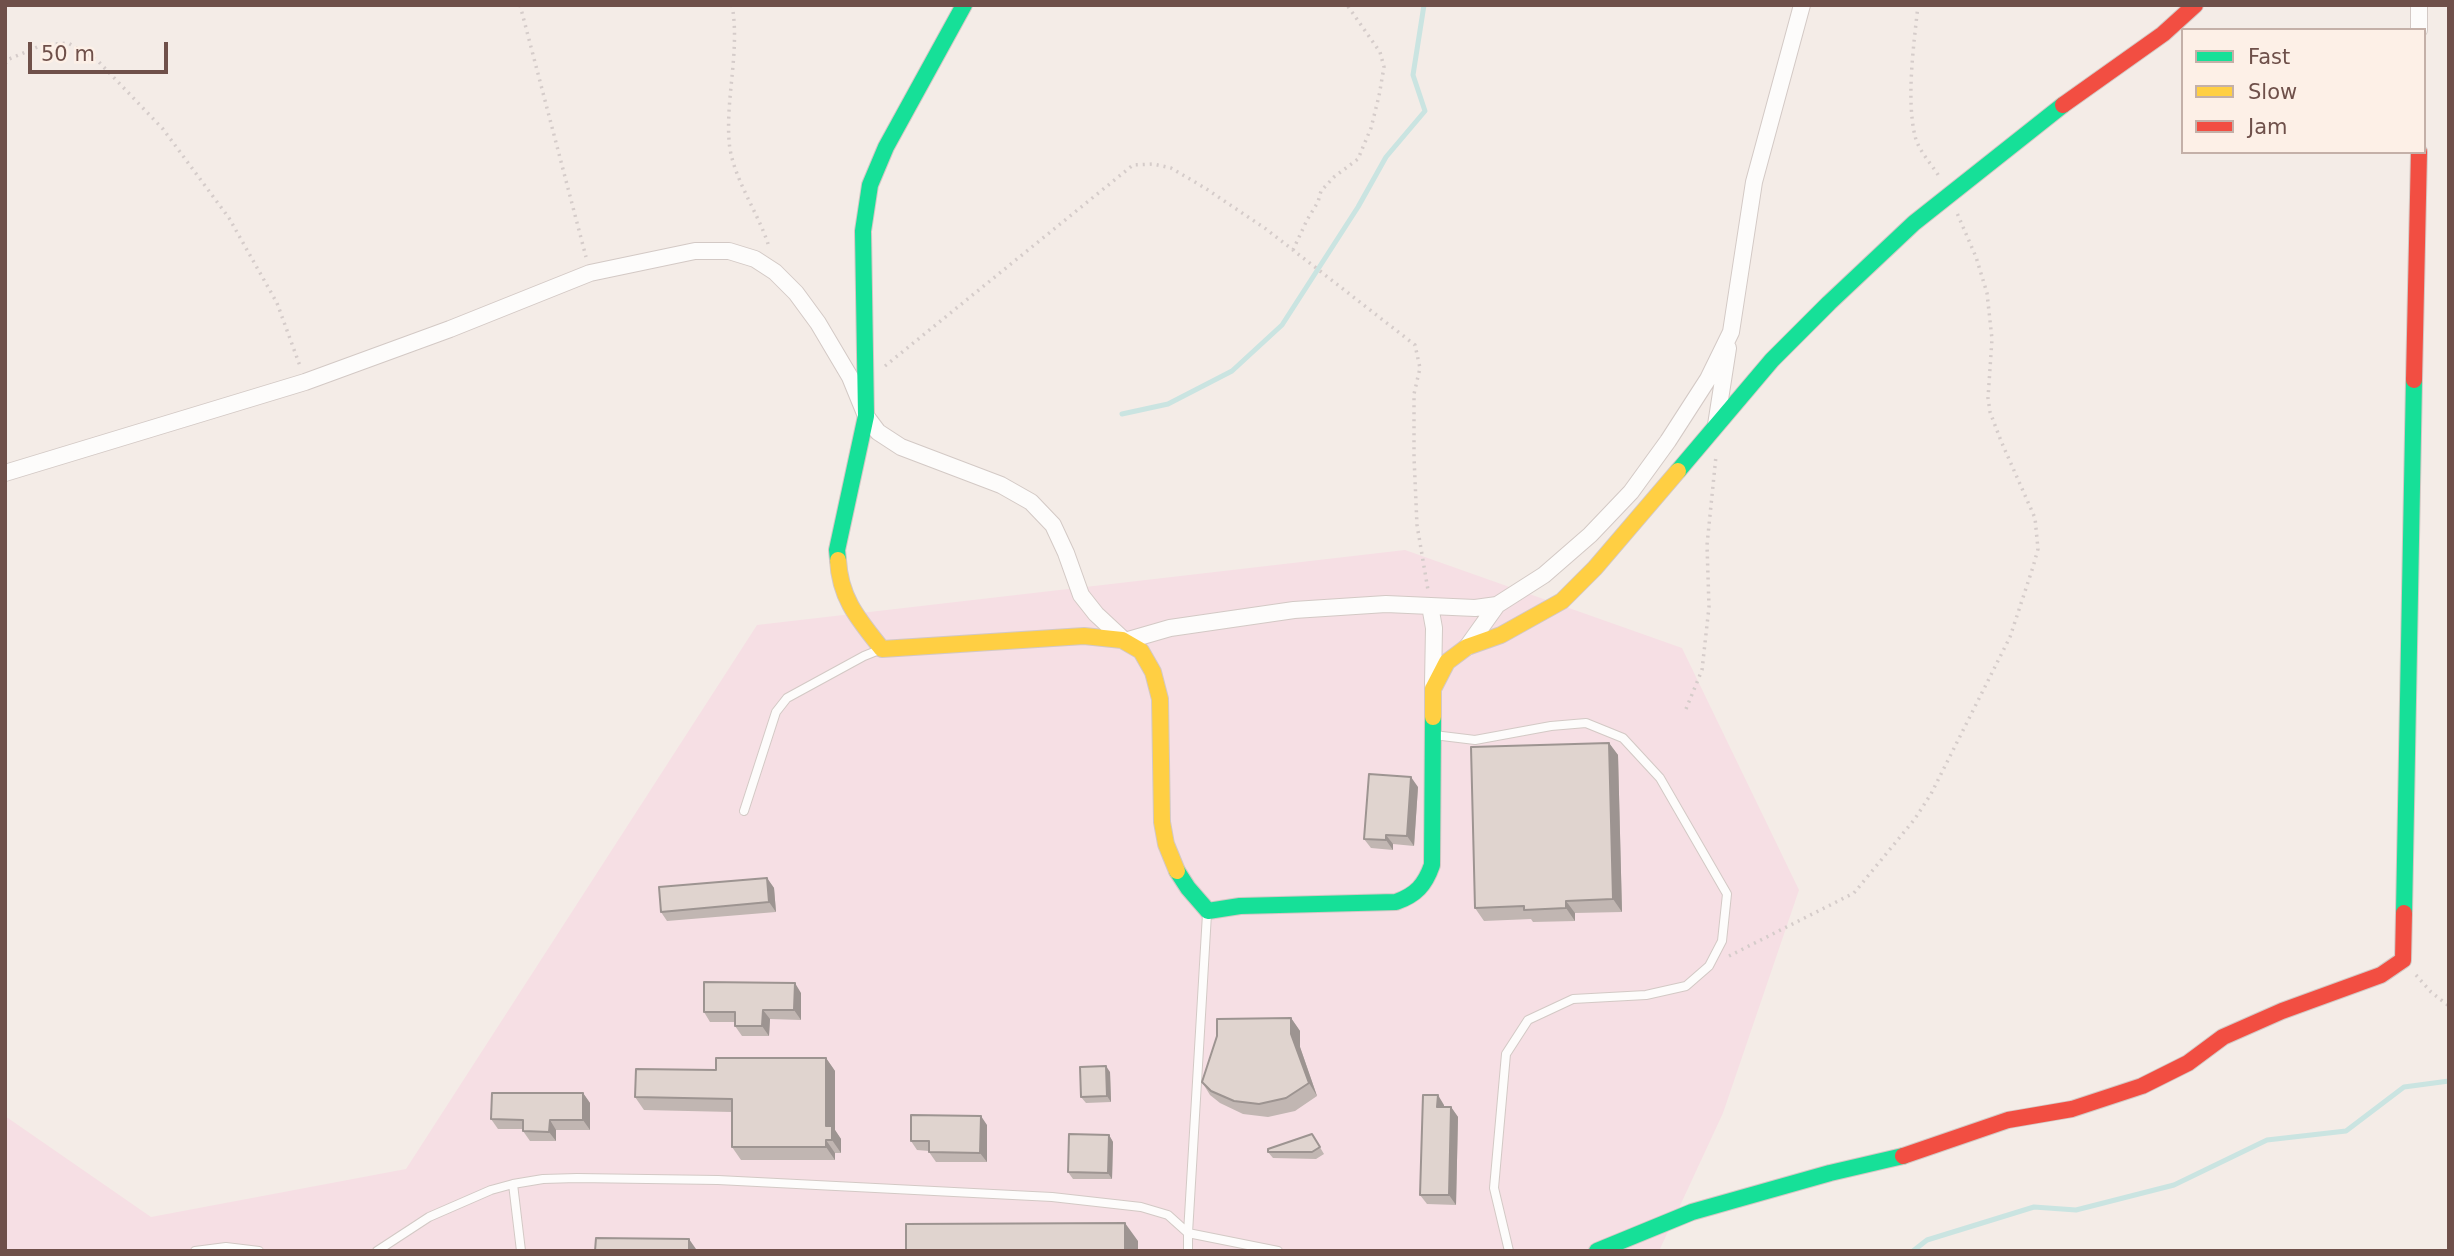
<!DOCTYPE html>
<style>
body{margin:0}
#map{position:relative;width:2454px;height:1256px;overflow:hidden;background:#f4ece7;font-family:"DejaVu Sans",sans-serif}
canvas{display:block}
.frame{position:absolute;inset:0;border:7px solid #6f504a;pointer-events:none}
.legend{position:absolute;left:2181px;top:28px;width:245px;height:126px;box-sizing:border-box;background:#fdf0e7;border:2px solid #c4b0a8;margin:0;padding:9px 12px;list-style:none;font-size:21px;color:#6f504a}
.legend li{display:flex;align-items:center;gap:14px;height:35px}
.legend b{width:35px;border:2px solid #c4b0a8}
.scale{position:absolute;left:28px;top:42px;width:140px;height:32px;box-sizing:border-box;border:4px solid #6f504a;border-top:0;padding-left:9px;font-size:21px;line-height:24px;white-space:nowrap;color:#6f504a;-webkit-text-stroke:5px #fdf0e7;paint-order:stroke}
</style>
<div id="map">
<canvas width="2454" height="1256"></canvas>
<div class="frame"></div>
<ul class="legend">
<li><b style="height:9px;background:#16e098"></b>Fast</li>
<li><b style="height:9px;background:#ffcf43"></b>Slow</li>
<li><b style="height:9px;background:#f24e42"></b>Jam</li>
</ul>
<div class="scale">50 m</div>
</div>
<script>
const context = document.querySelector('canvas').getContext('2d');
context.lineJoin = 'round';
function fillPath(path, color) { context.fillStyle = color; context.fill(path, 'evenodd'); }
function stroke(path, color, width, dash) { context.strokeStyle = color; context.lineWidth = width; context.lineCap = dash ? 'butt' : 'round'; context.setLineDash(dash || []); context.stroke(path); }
fillPath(new Path2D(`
 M 1405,550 L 1682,648 L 1799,890 L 1723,1113 L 1659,1251 L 5,1251 L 5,1116 L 151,1217 L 406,1169 L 757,625 Z`), '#f6dfe4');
stroke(new Path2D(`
 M 1122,414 L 1168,404 L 1232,371 L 1282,325 L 1358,207 L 1386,157 L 1425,111 L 1413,75 L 1424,5
 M 1913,1251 L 1927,1240 L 2034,1207 L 2076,1210 L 2174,1185 L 2267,1140 L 2346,1131 L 2404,1087 L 2449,1081`), '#cae4e1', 5);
const lane = new Path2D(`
 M 1434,735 L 1475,740 L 1551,726 L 1586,723 L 1623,738 L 1660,778 L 1727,894 L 1722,941 L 1709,966 L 1686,986 L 1646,995 L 1573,999 L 1528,1020 L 1506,1054 L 1494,1188 L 1509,1251
 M 744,811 L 776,712 L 787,698 L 864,656 L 879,650
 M 1207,914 L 1188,1233 L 1278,1251
 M 513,1184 L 521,1251
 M 195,1251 L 226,1247 L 259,1251
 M 377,1251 L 429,1217 L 491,1190 L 513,1184 L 543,1179 L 577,1178 L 718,1180 L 1052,1197 L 1141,1207 L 1168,1215 L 1188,1233 L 1188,1251`);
const street = new Path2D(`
 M 2419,5 L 2419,30
 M 1716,425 L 1728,348
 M 5,473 L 305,382 L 450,329 L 590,273 L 695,251 L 729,251 L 755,259 L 775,272 L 796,293 L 818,323 L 850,377 L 866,416 L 878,432 L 901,447 L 1001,485 L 1031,502 L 1053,525 L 1066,553 L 1081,595 L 1096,614 L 1125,641 L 1170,628 L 1294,610 L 1386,604 L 1475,608 L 1497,605 L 1544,575 L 1590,535 L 1631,492 L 1668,441 L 1708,379 L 1731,332 L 1754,182 L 1802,5
 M 1430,606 L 1434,628 L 1433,684
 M 1467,647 L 1497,605`);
const fast = new Path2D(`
 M 1678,471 L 1772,360 L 1829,303 L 1914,223 L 2063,105
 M 838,560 L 837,550 L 866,416 L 863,231 L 870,185 L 886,147 L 964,5
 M 1177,871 L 1188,888 L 1208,911 L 1240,906 L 1396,902 C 1416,895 1425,885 1432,865 L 1433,717
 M 2404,913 L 2414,380
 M 1597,1251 L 1692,1212 L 1830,1173 L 1903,1156`);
const slow = new Path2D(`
 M 838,560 C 840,599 859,620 882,649 L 1084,636 L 1122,640 L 1141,651 L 1153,672 L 1160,699 L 1162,822 L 1166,844 L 1177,871
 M 1433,717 L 1433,689 L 1447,662 L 1467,647 L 1501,635 L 1562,601 L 1595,568 L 1678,471`);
const jam = new Path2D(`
 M 2063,105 L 2163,34 L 2195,5
 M 2414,380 L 2419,152
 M 1903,1156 L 2008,1120 L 2072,1109 L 2142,1086 L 2188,1063 L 2223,1037 L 2282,1011 L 2381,975 L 2403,960 L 2404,913`);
stroke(lane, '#d3c9c5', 10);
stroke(street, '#d3c9c5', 18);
stroke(fast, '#d3c8c4', 18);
stroke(slow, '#d3c8c4', 18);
stroke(jam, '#d3c8c4', 18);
stroke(new Path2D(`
 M 520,5 L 586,257
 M 732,5 C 740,49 726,96 729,140 C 731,176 759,213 769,247
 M 1918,5 C 1914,44 1906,98 1915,136 C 1919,152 1932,164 1940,178
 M 5,64 L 9,59 L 42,45 L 68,43 L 97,60 L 163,129 L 229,218 L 277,303 L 300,366
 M 1293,250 L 1307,220 L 1318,202 L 1321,191 L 1334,177 L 1358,159 L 1371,128 L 1379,96 L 1384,67 L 1380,52 L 1347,5
 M 885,366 L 1133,165 L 1153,164 L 1171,168 L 1205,188 L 1266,229 L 1415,345 L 1420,368 L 1414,394 L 1414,457 L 1417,525 L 1428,590
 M 1686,709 L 1702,670 L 1709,607 L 1707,545 L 1716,456
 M 1729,956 L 1854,893 L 1914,820 L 1931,794 L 2010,637 L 2033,567 L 2038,549 L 2035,518 L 2001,441 L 1990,412 L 1988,398 L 1992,339 L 1987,293 L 1976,257 L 1957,213
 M 2416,975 L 2431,992 L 2449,1006`), '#d5ccca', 3.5, [2, 5]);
stroke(lane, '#fdfcfb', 8);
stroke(street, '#fdfcfb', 16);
stroke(fast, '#16e098', 16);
stroke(slow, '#ffcf43', 16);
stroke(jam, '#f24e42', 16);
fillPath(new Path2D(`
 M 1609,743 L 1618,755 L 1622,912 L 1575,913 L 1575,921 L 1533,922 L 1531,919 L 1484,921 L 1475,908 Z
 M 1418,787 L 1414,846 L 1393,844 L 1393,850 L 1371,848 L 1364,839 Z
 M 767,878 L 774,888 L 776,912 L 667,921 L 661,912 Z
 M 801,993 L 801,1020 L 770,1019 L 769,1036 L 742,1036 L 735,1026 L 735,1022 L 710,1022 L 704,1012 Z
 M 1291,1018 L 1300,1031 L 1300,1047 L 1317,1096 L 1295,1111 L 1268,1117 L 1243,1114 L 1220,1103 L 1210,1095 L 1202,1082 Z
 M 826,1058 L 835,1071 L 835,1130 L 841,1139 L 841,1153 L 835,1153 L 835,1160 L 741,1160 L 732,1147 L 732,1112 L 644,1110 L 635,1097 L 716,1070 Z
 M 1110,1072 L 1111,1102 L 1086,1103 L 1081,1097 Z
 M 583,1093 L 590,1103 L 590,1130 L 556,1130 L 556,1141 L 530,1141 L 523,1131 L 523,1129 L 498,1129 L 491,1119 Z
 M 1444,1105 L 1444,1107 L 1451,1107 L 1458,1117 L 1456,1205 L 1427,1204 L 1420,1195 Z
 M 987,1125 L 987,1162 L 936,1162 L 929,1152 L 929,1151 L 917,1150 L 911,1141 Z
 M 1312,1134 L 1324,1154 L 1316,1159 L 1273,1158 L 1268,1152 Z
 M 1109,1135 L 1113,1142 L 1112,1179 L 1073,1179 L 1068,1172 Z`), '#c1b6b2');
fillPath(new Path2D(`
 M 1609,743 L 1618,755 L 1622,912 L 1613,899 Z
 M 1411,777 L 1418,787 L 1414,846 L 1407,836 Z
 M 1386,835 L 1393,844 L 1393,850 L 1386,840 Z
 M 767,878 L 774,888 L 776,912 L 769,902 Z
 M 1566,901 L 1575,913 L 1575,921 L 1566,908 Z
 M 795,983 L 801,993 L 801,1020 L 794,1010 Z
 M 763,1010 L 770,1019 L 769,1036 L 762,1026 Z
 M 1291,1018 L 1300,1031 L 1300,1047 L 1317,1096 L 1309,1083 L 1291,1034 Z
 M 826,1058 L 835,1071 L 835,1130 L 841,1139 L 841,1153 L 832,1140 L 826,1126 Z
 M 1106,1066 L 1110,1072 L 1111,1102 L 1107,1096 Z
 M 583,1093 L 590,1103 L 590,1130 L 583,1120 Z
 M 1438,1095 L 1444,1105 L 1444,1117 L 1437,1107 Z
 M 1451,1107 L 1458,1117 L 1456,1205 L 1449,1195 Z
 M 981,1116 L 987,1125 L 987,1162 L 980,1153 Z
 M 550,1120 L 556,1130 L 556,1141 L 549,1132 Z
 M 1109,1135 L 1113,1142 L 1112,1179 L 1108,1173 Z
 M 826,1140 L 835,1153 L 835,1160 L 826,1147 Z
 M 1125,1223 L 1138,1241 L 1138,1251 L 1125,1251 Z
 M 689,1239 L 696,1249 L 696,1251 L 689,1251 Z`), '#9d9491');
const building = new Path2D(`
 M 1609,743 L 1613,899 L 1566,901 L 1566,908 L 1524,910 L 1524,906 L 1475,908 L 1471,747 Z
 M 1369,774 L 1411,777 L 1407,836 L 1386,835 L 1386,840 L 1364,839 Z
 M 767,878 L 769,902 L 661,912 L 659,887 Z
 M 704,982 L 795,983 L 794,1010 L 763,1010 L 762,1026 L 735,1026 L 735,1012 L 704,1012 Z
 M 1291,1018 L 1291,1034 L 1309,1083 L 1286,1098 L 1259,1104 L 1234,1101 L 1211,1091 L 1202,1082 L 1217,1036 L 1217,1019 Z
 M 716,1058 L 826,1058 L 826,1126 L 832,1126 L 832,1140 L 826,1140 L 826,1147 L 732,1147 L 732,1099 L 635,1097 L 636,1069 L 716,1070 Z
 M 1106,1066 L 1107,1096 L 1081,1097 L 1080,1067 Z
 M 492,1093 L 583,1093 L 583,1120 L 550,1120 L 549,1132 L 523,1131 L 523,1120 L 491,1119 Z
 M 1423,1095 L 1438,1095 L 1437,1107 L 1451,1107 L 1449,1195 L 1420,1195 Z
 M 911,1115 L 981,1116 L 980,1153 L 929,1152 L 929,1141 L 911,1141 Z
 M 1069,1134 L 1109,1135 L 1108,1173 L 1068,1172 Z
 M 1312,1134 L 1320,1147 L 1312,1152 L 1268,1152 L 1268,1149 Z
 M 1125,1223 L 1125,1251 L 906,1251 L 906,1224 Z
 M 596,1238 L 689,1239 L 689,1251 L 595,1251 Z`);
fillPath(building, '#e0d4cf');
stroke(building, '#9d9491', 2);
</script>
